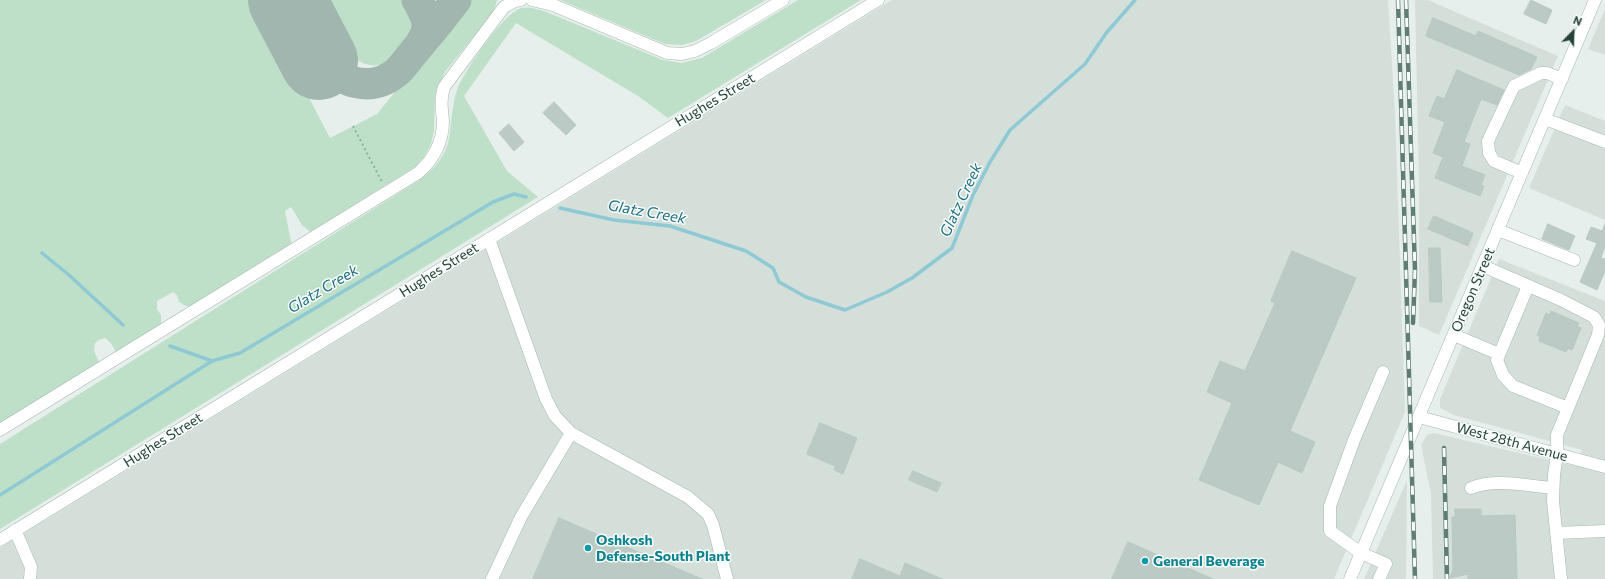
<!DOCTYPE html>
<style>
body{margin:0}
#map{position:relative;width:1605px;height:579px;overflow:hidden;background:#e6efeb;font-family:Commissioner,sans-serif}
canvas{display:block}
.north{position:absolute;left:1553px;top:12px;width:40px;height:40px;-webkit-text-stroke:3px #f7fbf9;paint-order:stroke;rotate:23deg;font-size:11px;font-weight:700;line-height:16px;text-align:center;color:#24423a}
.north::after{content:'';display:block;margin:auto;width:14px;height:18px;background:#24423a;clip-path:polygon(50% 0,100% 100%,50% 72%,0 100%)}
</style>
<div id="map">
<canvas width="1605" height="579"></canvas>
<div class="north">N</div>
</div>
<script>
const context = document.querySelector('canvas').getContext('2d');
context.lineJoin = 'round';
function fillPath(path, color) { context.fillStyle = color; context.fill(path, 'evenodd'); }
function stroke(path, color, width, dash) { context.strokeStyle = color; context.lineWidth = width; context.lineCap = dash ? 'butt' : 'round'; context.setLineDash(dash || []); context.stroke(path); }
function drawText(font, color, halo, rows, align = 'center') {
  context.font = font + ' Commissioner,sans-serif'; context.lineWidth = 3; context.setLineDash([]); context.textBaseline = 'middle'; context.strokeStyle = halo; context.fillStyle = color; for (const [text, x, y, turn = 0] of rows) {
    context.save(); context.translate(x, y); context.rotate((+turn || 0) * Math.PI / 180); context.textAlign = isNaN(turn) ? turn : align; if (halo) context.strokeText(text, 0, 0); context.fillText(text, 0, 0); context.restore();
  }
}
fillPath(new Path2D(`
 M 892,0 L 1388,0 L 1395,113 L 1405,412 L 1334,579 L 0,579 L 0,548 Z
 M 1415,0 L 1428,0 L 1558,56 L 1439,335 L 1419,326 L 1419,186 Z
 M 1605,9 L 1605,55 L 1588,49 Z
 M 1565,105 L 1605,121 L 1605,220 L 1529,188 Z
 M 1499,259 L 1605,301 L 1605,579 L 1433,579 L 1431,494 L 1421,445 L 1427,435 L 1434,433 L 1575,466 L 1582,450 L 1454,415 L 1440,408 L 1440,399 Z
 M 1407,480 L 1406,579 L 1364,579 Z`), '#d4dfda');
fillPath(new Path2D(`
 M 0,0 L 258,0 L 330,138 L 377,114 L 469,0 L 497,0 L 494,11 L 445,72 L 435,96 L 434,131 L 431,144 L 424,157 L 415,167 L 310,232 L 302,225 L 291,207 L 285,211 L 290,237 L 292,243 L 190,306 L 186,306 L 179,302 L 177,295 L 173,292 L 157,301 L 157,309 L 161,315 L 161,324 L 116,352 L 111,343 L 105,338 L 99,340 L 95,343 L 94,351 L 99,362 L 0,423 Z
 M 317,0 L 407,0 C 413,10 419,23 415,35 C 414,39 410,42 408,45 C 394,62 376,73 355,59 C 337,47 327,19 317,0 Z
 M 560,0 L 766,0 L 696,41 L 682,45 L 665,44 Z
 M 798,0 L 861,0 L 668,118 L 638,96 L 516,23 L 464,96 L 507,171 L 538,197 L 0,529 L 0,444 L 418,181 C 432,171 446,157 449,138 C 451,128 451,118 453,108 C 454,102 455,95 457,90 C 464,71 500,19 517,10 C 525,5 535,9 544,11 L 663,60 L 681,63 L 702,58 Z`), '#bfe0c8');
stroke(new Path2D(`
 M 560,208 L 614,220 L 670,226 L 746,251 L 773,268 L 779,282 L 806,297 L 845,310 L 887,292 L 912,278 L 952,248 L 973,195 L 990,162 L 1010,130 L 1085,64 L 1107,32 L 1135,0
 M 42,253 L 69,275 L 123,325
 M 170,346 L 212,361 L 240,353 L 493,202 L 514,194 L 526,197
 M 0,495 L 212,361`), '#8ec9d4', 3.5);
stroke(new Path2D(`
 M 417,0 C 427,18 432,26 420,44
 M 319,61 C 342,82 371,95 398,71 C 405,64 411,55 418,47 C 431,32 444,16 456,0`), '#a2b6b0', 31);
stroke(new Path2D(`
 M 287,0 L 319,61`), '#a2b6b0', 78);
const building = new Path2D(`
 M 1531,0 L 1552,10 L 1546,24 L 1524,14 Z
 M 1433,18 L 1476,36 L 1478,31 L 1537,57 L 1531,69 L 1519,75 L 1426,36 Z
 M 1457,70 L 1504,90 L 1497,105 L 1481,99 L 1464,142 L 1470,144 L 1462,166 L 1485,175 L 1481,185 L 1484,186 L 1480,196 L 1435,178 L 1443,157 L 1433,153 L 1445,122 L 1429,116 L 1437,96 L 1444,99 Z
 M 554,102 L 576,125 L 566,135 L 543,113 Z
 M 509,124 L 524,142 L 514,151 L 499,133 Z
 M 1434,216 L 1473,233 L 1468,246 L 1428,229 Z
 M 1548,224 L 1575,236 L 1569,250 L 1542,239 Z
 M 1605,224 L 1605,246 L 1601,258 L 1605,259 L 1605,271 L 1597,290 L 1580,282 L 1597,243 L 1586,239 L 1591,227 L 1602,231 Z
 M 1429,248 L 1440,248 L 1442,302 L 1430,302 Z
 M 1292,251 L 1356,278 L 1290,431 L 1315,442 L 1302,473 L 1278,462 L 1259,505 L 1199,480 L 1232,403 L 1207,392 L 1220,361 L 1245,371 L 1275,303 L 1271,301 Z
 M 1551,311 L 1579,323 L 1577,327 L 1581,328 L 1572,350 L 1568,348 L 1566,352 L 1539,341 L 1540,337 L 1537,335 L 1546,313 L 1550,315 Z
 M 820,423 L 857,438 L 843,474 L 834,470 L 835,466 L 807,454 Z
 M 913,471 L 941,483 L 937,492 L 909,480 Z
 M 1455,509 L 1481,509 L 1481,516 L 1515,515 L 1517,579 L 1468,579 L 1468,574 L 1450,578 L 1453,570 L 1452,517 L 1455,517 Z
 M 559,518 L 702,579 L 533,579 Z
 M 1128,542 L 1213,579 L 1112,579 Z
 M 860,559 L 900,576 L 905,563 L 942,579 L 852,579 Z`);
fillPath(building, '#bbcac4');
stroke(building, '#b8c9c2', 1);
const minor = new Path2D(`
 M 532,0 L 553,5 L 667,53 L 682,54 L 695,51 L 711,43 L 783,0
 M 1545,119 L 1605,142
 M 1522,173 L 1494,161 L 1489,153 L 1488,141 L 1514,86 L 1541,73 L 1547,73 L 1562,79
 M 1498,230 L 1574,260
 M 489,239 L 546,399 L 555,416 L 571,433 L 521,517 L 492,579
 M 1483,266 L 1561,300 L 1594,317 L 1599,325 L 1598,335 L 1557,435 L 1557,454 L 1554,475 L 1553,501 L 1561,579
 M 1528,286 L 1497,360 L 1503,375 L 1513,386 L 1568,408
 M 1454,335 L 1499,354
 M 1419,417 L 1605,467
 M 0,430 L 418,173 C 434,159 443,143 443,121 C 442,109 440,99 444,87 L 504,7 L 515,1 L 521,0
 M 571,433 L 688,497 L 708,514 L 713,525 L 727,579
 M 1471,488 C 1496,478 1527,486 1553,488
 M 15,530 L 31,567 L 30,579
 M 1556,533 L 1605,531
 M 0,540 L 878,0
 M 1350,579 L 1595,0
 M 1379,579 L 1386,564 L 1361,553 L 1330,531 L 1330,506 L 1354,440 L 1383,372`);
stroke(minor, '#a8b8b2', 13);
stroke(new Path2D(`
 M 353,126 L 382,182`), '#86b3a5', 2, [2, 3]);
stroke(minor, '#fff', 12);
const rail = new Path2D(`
 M 1398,0 L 1415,579
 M 1406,0 L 1415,270 L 1413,323
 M 1444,448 L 1447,579`);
stroke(rail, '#5f7d75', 4.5);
stroke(rail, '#f7fbf9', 3, [9]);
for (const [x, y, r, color] of [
 [588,548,4,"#0f9aa8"],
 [1145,561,4,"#0f9aa8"]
]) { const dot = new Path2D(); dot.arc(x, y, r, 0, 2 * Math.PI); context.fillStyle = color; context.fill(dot); stroke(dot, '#f7fbf9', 1.5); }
drawText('14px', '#24423a', '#f7fbf9', [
 ["Hughes Street",715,100,-31],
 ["Hughes Street",439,270,-32],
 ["Oregon Street",1473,290,-67],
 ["Hughes Street",163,440,-32],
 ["West 28th Avenue",1512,442,15]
]);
drawText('bold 14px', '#0d838f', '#f7fbf9', [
 ["Oshkosh",596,540],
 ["Defense-South Plant",596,556],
 ["General Beverage",1153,561]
], 'left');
drawText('italic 15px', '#1c6f80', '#f7fbf9', [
 ["Glatz Creek",961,200,-65],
 ["Glatz Creek",647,212,10],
 ["Glatz Creek",323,289,-31]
]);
</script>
